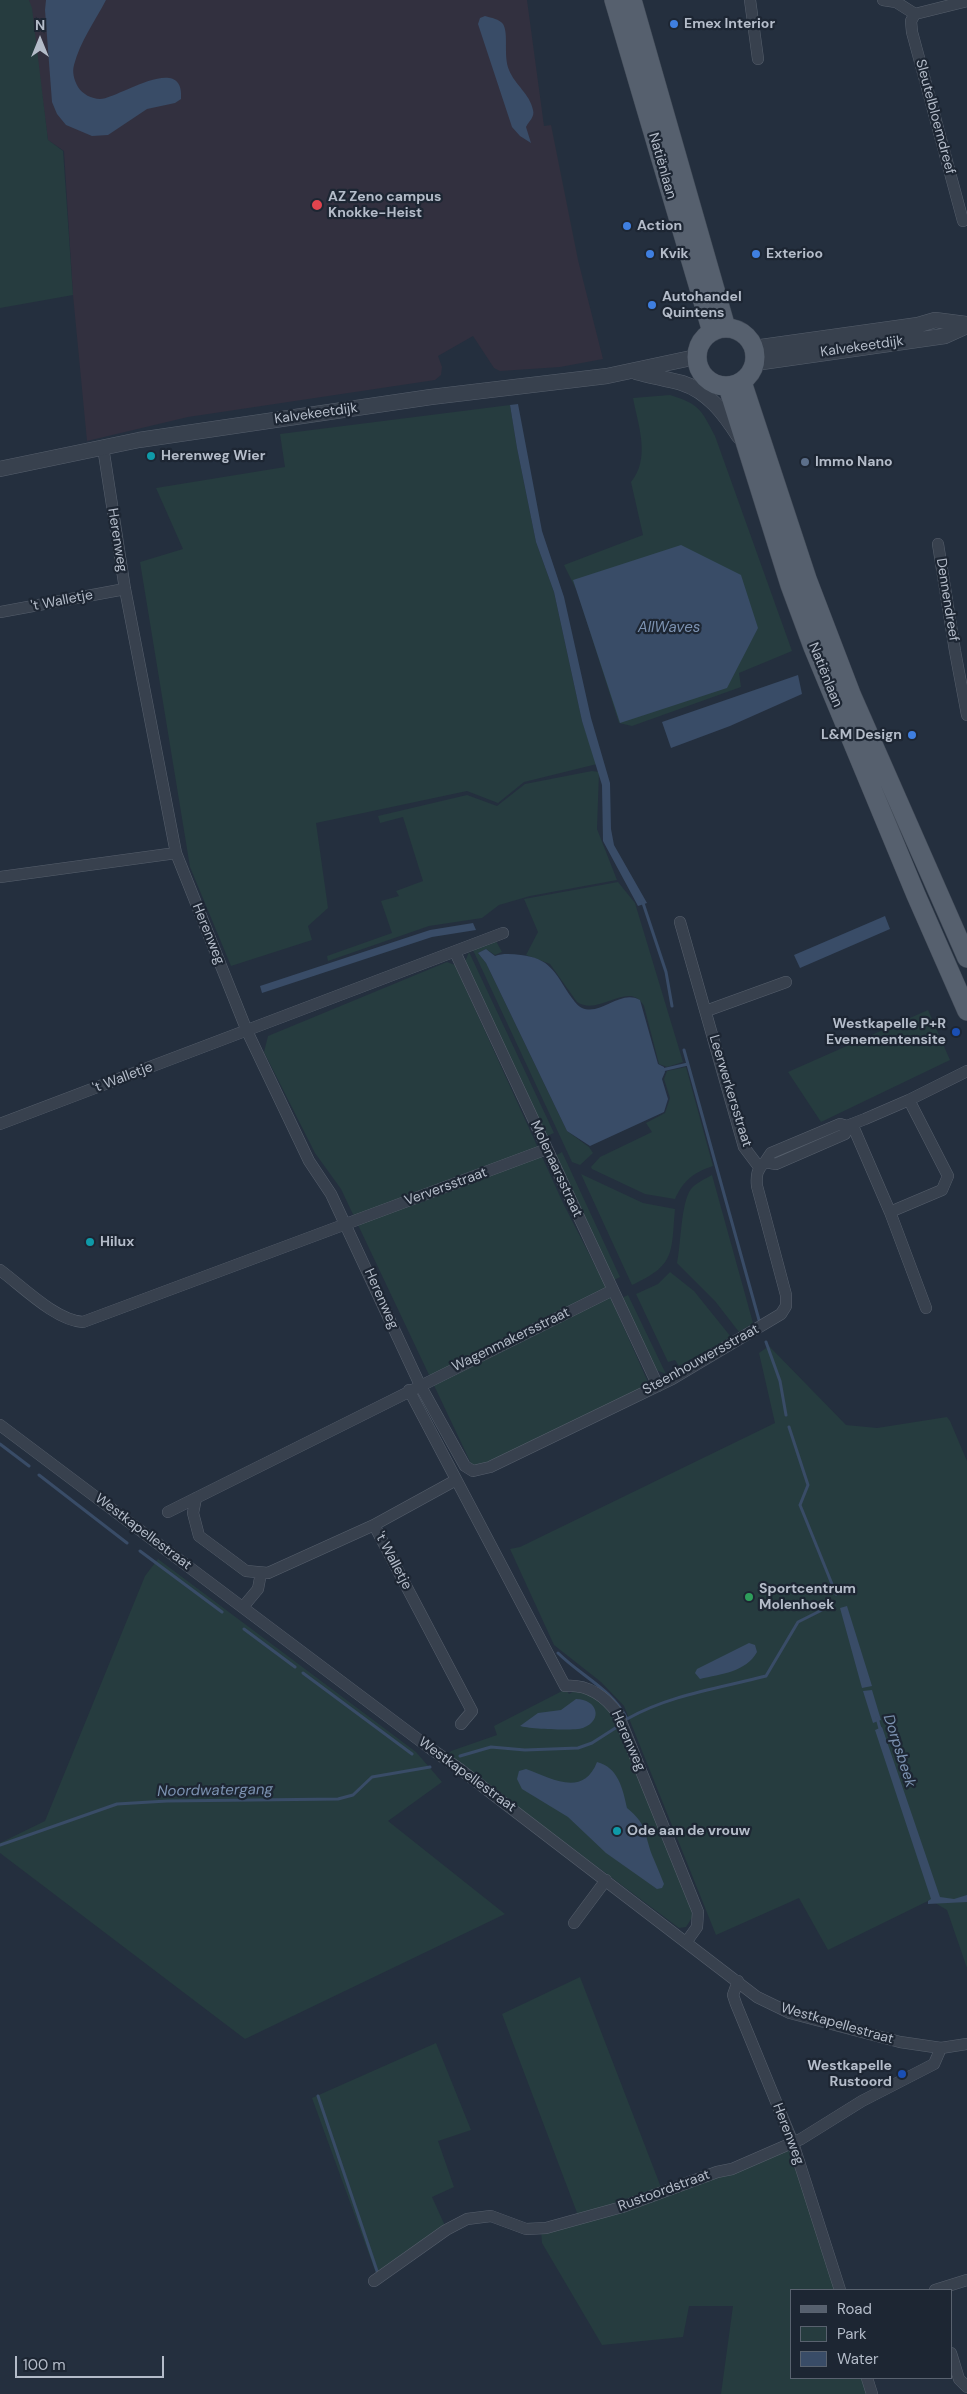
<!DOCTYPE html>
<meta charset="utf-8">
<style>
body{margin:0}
#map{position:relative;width:967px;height:2394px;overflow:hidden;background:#242f3e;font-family:"DM Sans",sans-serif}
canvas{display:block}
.legend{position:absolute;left:790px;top:2289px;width:162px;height:90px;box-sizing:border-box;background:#1d2633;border:1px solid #59626f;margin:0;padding:6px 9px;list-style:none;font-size:15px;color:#b4bcc9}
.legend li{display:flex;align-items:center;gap:10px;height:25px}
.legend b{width:25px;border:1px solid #59626f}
.north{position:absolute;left:15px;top:15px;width:50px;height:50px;-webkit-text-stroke:4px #1d2633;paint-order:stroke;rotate:0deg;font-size:14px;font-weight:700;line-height:20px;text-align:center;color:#b4bcc9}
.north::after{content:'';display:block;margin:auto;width:18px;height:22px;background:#b4bcc9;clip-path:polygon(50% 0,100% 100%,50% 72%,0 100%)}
.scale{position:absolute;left:15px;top:2356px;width:149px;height:22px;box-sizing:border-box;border:2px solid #b4bcc9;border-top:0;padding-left:6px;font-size:15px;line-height:18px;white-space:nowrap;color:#b4bcc9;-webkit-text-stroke:4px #1d2633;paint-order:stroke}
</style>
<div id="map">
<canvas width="967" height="2394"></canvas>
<ul class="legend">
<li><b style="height:6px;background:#56606e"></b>Road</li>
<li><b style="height:14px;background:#263c3f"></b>Park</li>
<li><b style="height:14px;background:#394c67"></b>Water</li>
</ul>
<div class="north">N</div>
<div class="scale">100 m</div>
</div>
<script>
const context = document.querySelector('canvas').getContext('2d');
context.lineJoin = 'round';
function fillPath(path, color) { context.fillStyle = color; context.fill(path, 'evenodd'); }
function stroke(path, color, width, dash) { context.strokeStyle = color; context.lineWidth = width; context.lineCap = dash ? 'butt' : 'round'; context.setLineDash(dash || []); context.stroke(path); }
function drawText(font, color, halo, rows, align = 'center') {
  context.font = font + ' "DM Sans",sans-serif'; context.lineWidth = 4.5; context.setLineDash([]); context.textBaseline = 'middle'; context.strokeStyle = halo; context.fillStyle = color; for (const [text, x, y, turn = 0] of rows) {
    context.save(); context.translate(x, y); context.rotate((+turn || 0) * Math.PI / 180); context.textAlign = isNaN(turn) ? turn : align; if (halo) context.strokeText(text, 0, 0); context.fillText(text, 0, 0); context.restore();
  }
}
fillPath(new Path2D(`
 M 29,0 L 527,0 L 544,126 L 551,125 L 578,260 L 603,359 L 560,367 L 500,371 L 494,368 L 473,336 L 438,356 L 442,367 L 441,375 L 435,380 L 188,417 L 87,441 L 73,295 L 64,151 L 48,140 Z`), '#32303f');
fillPath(new Path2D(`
 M 0,0 L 29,0 L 32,8 L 48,140 L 63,151 L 73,295 L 0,308 Z
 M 670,395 C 699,404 701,409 715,436 L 792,651 L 739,673 L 741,687 L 632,726 L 619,723 L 577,591 L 564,565 L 643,535 L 631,482 C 651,458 638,425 633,398 Z
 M 510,405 L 517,448 L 536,542 L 554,592 L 582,721 L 597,764 L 524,782 L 498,803 L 467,791 L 316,823 L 328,908 L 308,926 L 312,940 L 231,966 L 190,867 L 140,562 L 183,549 L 156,488 L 285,467 L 280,434 Z
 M 592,771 L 599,772 L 597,829 L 617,880 L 530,896 L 499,905 L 482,918 L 429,926 L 328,961 L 327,956 L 392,933 L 381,901 L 399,896 L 396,891 L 423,881 L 403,817 L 380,823 L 378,816 L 467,795 L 497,806 L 525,784 Z
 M 618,882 L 635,903 L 683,1062 L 667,1067 L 659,1064 L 644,1006 C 629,979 600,1017 577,1002 L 550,964 L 526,955 L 538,932 L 524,899 Z
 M 496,941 L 502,952 L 495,955 L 486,949 L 478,953 L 486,963 L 567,1131 L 589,1147 L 593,1153 L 580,1165 L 572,1162 L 473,950 Z
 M 469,952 L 554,1133 L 547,1136 L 465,962 Z
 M 447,962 L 455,965 L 563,1203 L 604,1283 L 652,1391 L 476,1474 L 341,1189 L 315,1153 L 264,1052 L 268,1036 Z
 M 928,1010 L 950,1060 L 821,1122 L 788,1072 Z
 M 686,1067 L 713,1166 C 694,1172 683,1181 675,1199 L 645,1194 L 592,1169 L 591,1167 L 600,1157 L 652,1132 L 646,1123 L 665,1113 L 670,1098 L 664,1079 L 667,1071 Z
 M 562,1152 L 620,1277 L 614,1280 L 555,1156 Z
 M 581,1174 L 643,1203 L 675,1209 C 671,1253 676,1265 632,1285 Z
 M 712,1175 L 753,1323 L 739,1332 L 715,1301 L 677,1263 C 681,1244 681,1202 691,1189 C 696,1183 705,1179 712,1175 Z
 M 670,1272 L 694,1291 L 731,1337 L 679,1366 L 675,1360 L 668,1362 L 636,1294 L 658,1284 Z
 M 628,1295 L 666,1374 L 656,1370 L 622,1298 Z
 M 769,1346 L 846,1425 L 877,1428 L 947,1417 L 950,1421 L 967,1461 L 967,1968 L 947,1910 L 930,1900 L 828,1950 L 799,1898 L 716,1935 L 624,1706 L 601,1682 L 554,1645 L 510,1549 L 520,1547 L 775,1423 L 759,1353 Z
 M 158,1559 L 416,1752 L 442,1782 L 388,1821 L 505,1914 L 245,2039 L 0,1853 L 0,1843 L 45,1821 L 145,1576 Z
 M 566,1689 L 569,1694 L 578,1689 L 603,1702 L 615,1718 L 689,1904 L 693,1916 L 686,1927 L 679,1928 L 448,1755 L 451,1751 L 497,1735 L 494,1726 Z
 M 580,1977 L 662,2190 L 579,2218 L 502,2014 Z
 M 436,2043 L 471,2130 L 438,2141 L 454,2187 L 432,2197 L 446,2228 L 377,2276 L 312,2098 Z
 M 790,2147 L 836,2290 L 791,2290 L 791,2378 L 864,2378 L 869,2394 L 721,2394 L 733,2306 L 689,2306 L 683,2337 L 602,2345 L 542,2243 L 541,2231 Z`), '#263c3f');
fillPath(new Path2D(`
 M 46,0 L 106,0 C 95,21 80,42 74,65 C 72,72 74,80 78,87 C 82,94 92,99 100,99 C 117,99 185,51 181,99 L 175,103 L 147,109 L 108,135 L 92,136 L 66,125 L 57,114 L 52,102 L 45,10 Z
 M 485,16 C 492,18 499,19 503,24 C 509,34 503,55 509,70 C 515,85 530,94 533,110 C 535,117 529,121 526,127 L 531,143 L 520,136 L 512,127 L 478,24 L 480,18 Z
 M 518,404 L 542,531 L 564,597 L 591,718 L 610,783 L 611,829 L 614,845 L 647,903 L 638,906 L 603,841 L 602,785 L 582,721 L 554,592 L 536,542 L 517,448 L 510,405 Z
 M 681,545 L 741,575 L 758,628 L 727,688 L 620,723 L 573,580 Z
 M 798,675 L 802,694 L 730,726 L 671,748 L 662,722 Z
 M 885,916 L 890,929 L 800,968 L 794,955 Z
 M 473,923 L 476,930 L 432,937 L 262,993 L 260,986 L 430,930 Z
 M 486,949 L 495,956 C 503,953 512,954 521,955 C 549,958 555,972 569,994 C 573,999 576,1005 582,1008 C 602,1016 620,989 640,1000 L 658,1064 L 664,1067 L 665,1072 L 662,1079 L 668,1099 L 664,1112 L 590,1146 L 567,1131 L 486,963 L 478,953 Z
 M 847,1606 L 872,1686 L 862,1688 L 840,1608 Z
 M 749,1643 L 755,1645 L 757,1652 C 746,1672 721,1674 700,1679 L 695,1673 L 697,1669 Z
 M 872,1690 L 881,1720 L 873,1723 L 863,1691 Z
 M 576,1699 C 597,1699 604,1720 583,1728 C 575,1731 529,1729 520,1726 L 538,1713 L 561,1710 Z
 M 882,1727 L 940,1897 L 954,1899 L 967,1895 L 967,1902 L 928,1904 L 928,1901 L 931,1899 L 875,1730 Z
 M 597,1762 C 618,1767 623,1789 627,1808 C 647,1824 644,1833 652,1855 C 656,1864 660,1874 664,1884 L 662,1888 L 657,1889 L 606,1853 L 568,1817 L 522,1789 L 517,1779 L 519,1771 L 526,1769 C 551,1778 583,1798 597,1762 Z`), '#394c67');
stroke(new Path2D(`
 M 642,900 L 666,972 L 672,1006
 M 684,1050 L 759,1320
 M 662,1070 L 688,1064
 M 766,1342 L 780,1381 L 786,1415
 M 789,1427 L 808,1485 L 800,1505 L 836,1594
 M 0,1444 L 29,1466
 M 39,1475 L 127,1543
 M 140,1551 L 222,1612
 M 244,1629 L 295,1667
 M 558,1653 C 581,1676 612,1689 627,1719 C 669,1695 720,1688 766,1676 L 798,1622 L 822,1610
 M 303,1673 L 412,1754
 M 877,1718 L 881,1732
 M 460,1756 L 491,1747 L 525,1750 L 578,1748 L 592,1743 L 617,1727
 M 0,1845 L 117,1804 L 167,1801 L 338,1799 L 353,1795 L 372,1777 L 430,1767
 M 318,2096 L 377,2271`), '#394c67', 3);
const minor = new Path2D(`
 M 750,0 L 758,59
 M 883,0 L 896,2 L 915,14 L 967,1
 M 915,14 L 911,21 L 912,32 L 963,221
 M 103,447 L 125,589 L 176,853 L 247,1031 L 309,1161 L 331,1194 L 420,1385 L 465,1466 L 473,1471 L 490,1467 L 672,1379 L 781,1314 L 786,1306 L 786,1295 L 757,1186 C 756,1175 757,1169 765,1162 L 776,1164 L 845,1134 L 847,1126
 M 938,544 L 955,651 L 967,715
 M 0,612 L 125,589
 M 0,877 L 176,853
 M 680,922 L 744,1147 L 759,1167
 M 455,952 L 658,1386
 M 706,1011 L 786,982
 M 909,1100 L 948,1176 L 942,1190 L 890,1212 L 926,1308
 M 0,1124 L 503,933
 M 852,1124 L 890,1212
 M 765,1162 L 771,1153 L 840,1124 L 847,1126 L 865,1119 L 909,1100 L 967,1071
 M 0,1270 C 23,1287 55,1320 83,1322 L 547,1149
 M 409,1390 L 565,1686 C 587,1684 605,1696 618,1714 L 698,1912 L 697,1927 L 687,1941
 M 0,1425 L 427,1746 L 461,1770 L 757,1997 L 790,2013 L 900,2042 L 941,2048 L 967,2044
 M 196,1498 L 193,1513 L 199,1536 L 246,1571 L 268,1573 L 374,1525 L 472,1711 L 461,1724
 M 168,1512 L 613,1290
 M 374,1525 L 456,1480
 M 243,1607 L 258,1589 L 261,1573
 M 574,1923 L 606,1880
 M 738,1981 L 733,1995 L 736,2004 L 793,2143 L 840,2290
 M 374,2281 L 446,2230 L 467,2219 L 491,2216 L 526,2229 L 546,2228 L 622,2207 L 717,2172 L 732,2169 L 801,2139 L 862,2101 L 934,2064 L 941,2048
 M 935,2290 L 967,2280
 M 951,2353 L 959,2379 L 967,2387
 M 867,2378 L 872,2394`);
const tertiary = new Path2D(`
 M 754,348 L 918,325 L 935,320 L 967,324
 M 755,363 L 945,336 L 967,326
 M 636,372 C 651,376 667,379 682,383 C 708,391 725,414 739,436
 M 0,469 L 139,440 L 431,397 L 607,376 L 696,357`);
const primary = new Path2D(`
 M 614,0 L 712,332
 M 632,0 L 726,328
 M697 357a29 29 0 1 1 58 0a29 29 0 1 1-58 0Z
 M 742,382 L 807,579 L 851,694 L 967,958
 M 728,387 L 790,585 L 813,647 L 916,895 L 967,1011`);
stroke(minor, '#565f6c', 12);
stroke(tertiary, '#565f6c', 16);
stroke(primary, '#414a57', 20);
stroke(minor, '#38414e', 11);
stroke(tertiary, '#38414e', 15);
stroke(primary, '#56606e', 19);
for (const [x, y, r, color] of [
 [674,24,5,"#3f7fe0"],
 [317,205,6,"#e0444e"],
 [627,226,5,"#3f7fe0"],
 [650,254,5,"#3f7fe0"],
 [756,254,5,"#3f7fe0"],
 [652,305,5,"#3f7fe0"],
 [151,456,5,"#0f9aa8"],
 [805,462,5,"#5c6f8a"],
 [912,735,5,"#3f7fe0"],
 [956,1032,5,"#1a4fb4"],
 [90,1242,5,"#0f9aa8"],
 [749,1597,5,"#2e9e5b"],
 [617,1831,5,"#0f9aa8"],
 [902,2074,5,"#1a4fb4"]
]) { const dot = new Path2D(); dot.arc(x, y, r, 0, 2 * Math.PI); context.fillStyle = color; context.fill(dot); stroke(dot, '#1d2633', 2); }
drawText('bold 14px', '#b4bcc9', '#1d2633', [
 ["Emex Interior",684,24],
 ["AZ Zeno campus",328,197],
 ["Knokke-Heist",328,213],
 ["Action",637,226],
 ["Kvik",660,254],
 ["Exterioo",766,254],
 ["Autohandel",662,297],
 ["Quintens",662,313],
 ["Herenweg Wier",161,456],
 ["Immo Nano",815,462],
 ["L&M Design",902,735,"right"],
 ["Westkapelle P+R",946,1024,"right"],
 ["Evenementensite",946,1040,"right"],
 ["Hilux",100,1242],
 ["Sportcentrum",759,1589],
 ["Molenhoek",759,1605],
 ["Ode aan de vrouw",627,1831],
 ["Westkapelle",892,2066,"right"],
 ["Rustoord",892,2082,"right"]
], 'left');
drawText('14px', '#b4bcc9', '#1d2633', [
 ["Sleutelbloemdreef",935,117,75],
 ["Natiënlaan",662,166,74],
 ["Kalvekeetdijk",862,347,-8],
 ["Kalvekeetdijk",316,414,-8],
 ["Herenweg",117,540,81],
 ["Dennendreef",947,600,81],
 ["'t Walletje",62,601,-11],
 ["Natiënlaan",825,675,68],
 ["Herenweg",208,934,68],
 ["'t Walletje",123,1078,-21],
 ["Leerwerkersstraat",730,1091,73],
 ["Molenaarsstraat",556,1169,65],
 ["Verversstraat",446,1187,-20],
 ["Herenweg",381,1299,66],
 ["Wagenmakersstraat",511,1340,-26],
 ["Steenhouwersstraat",701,1360,-29],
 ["Westkapellestraat",143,1532,37],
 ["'t Walletje",393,1561,62],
 ["Herenweg",628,1741,66],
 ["Westkapellestraat",467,1775,36],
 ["Westkapellestraat",837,2024,16],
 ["Herenweg",788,2134,69],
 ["Rustoordstraat",664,2191,-20]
]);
drawText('italic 15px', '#7c92b1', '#1d2633', [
 ["AllWaves",669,628],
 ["Dorpsbeek",899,1751,72],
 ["Noordwatergang",215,1791,-1]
]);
</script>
